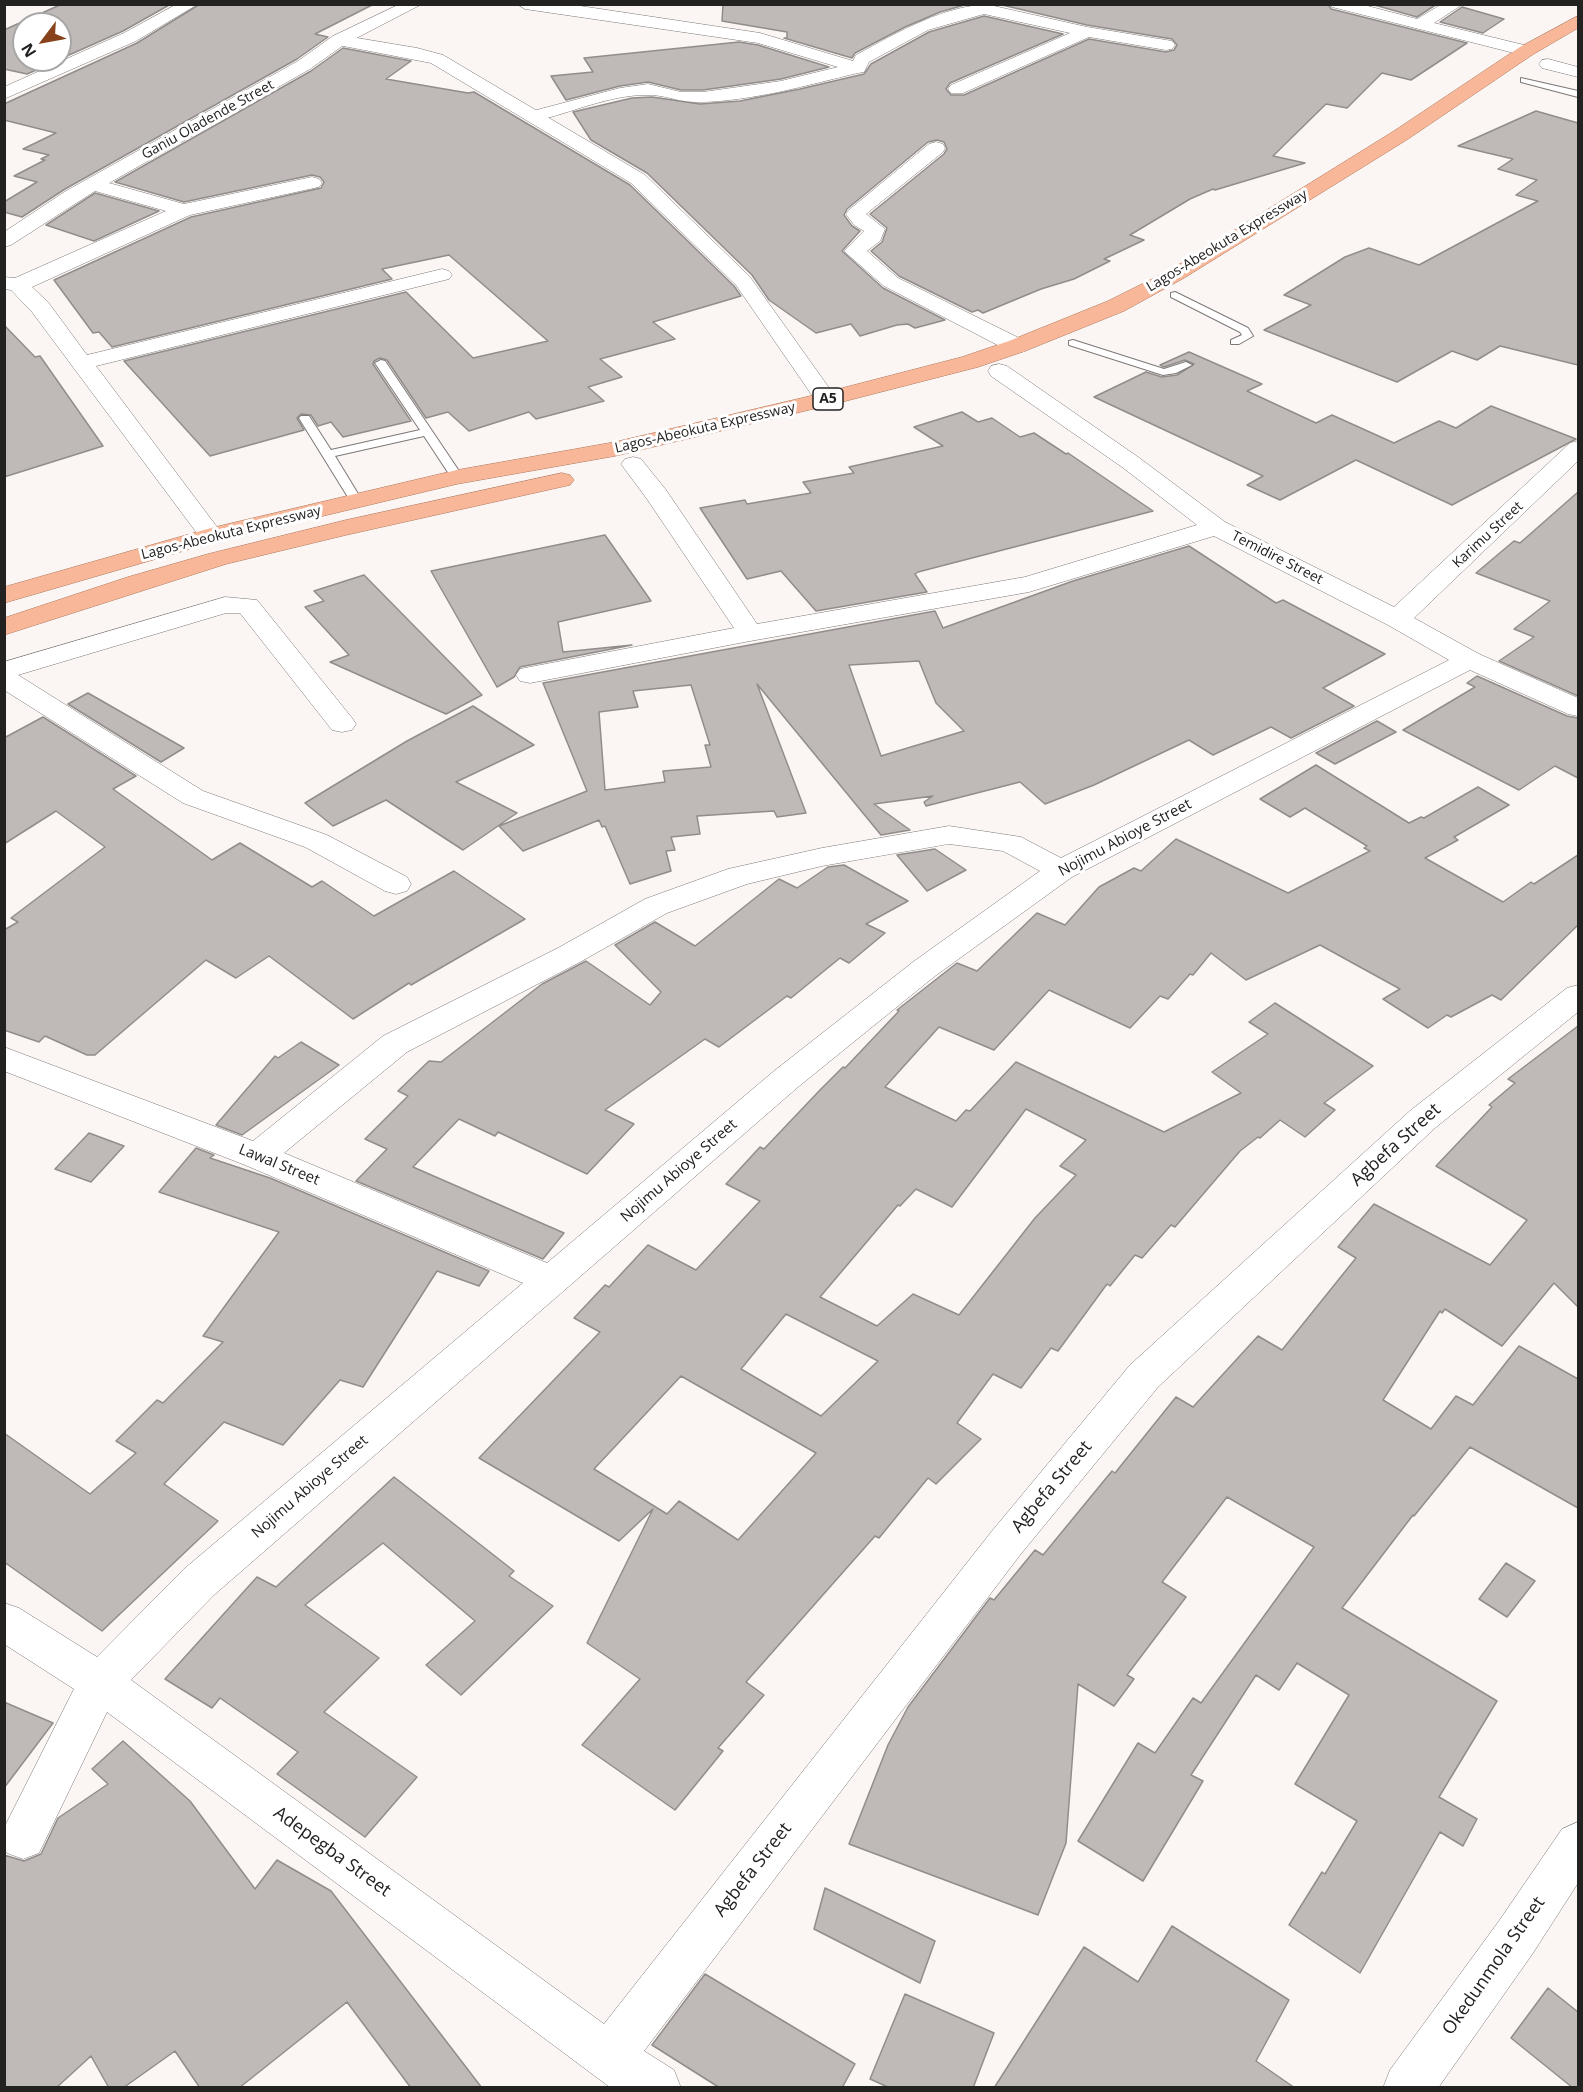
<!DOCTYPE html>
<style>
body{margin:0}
#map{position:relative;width:1583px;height:2092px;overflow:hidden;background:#fbf6f4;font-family:"Open Sans",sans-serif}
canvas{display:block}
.frame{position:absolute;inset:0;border:6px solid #242221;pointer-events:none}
.north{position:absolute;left:12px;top:12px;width:60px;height:60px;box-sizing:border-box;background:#fff;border:2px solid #a7a7a6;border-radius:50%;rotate:238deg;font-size:16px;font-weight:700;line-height:24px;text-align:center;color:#242221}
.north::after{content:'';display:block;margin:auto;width:21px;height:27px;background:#88421c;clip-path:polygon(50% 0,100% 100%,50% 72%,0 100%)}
</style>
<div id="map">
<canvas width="1583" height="2092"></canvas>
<div class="frame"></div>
<div class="north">N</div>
</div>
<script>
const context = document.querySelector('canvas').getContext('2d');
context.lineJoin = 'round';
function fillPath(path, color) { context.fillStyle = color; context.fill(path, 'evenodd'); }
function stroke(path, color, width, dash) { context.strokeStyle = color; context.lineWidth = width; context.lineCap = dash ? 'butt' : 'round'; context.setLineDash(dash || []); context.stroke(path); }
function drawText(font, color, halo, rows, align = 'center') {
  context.font = font + ' "Open Sans",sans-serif'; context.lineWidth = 6; context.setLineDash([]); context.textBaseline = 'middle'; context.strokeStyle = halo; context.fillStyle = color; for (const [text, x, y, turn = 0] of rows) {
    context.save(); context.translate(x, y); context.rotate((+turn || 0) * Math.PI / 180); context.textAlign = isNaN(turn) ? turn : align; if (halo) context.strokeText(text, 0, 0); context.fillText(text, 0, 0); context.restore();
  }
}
const building = new Path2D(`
 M 62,4 L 171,4 L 123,31 L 60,59 L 60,24 L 24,24 L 24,60 L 59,60 L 27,74 L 4,69 L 4,30 Z
 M 200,4 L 374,4 L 315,34 L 328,37 L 297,59 L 65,189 L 22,217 L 4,212 L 4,202 L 37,182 L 14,176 L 45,160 L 41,159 L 49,155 L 23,149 L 56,133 L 4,120 L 4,104 L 137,43 Z
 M 723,4 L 968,4 L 940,12 L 905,27 L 855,53 L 852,58 L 784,38 L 787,38 L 787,32 L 722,21 Z
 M 998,4 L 1328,4 L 1331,9 L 1467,43 L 1411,80 L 1382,73 L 1347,108 L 1326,104 L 1273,156 L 1305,163 L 1215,190 L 1213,189 L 1190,199 L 1130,235 L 1144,240 L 1104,259 L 1110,261 L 1074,279 L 1041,289 L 983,313 L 978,310 L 972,312 L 899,276 L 871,251 L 882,242 L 887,228 L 870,214 L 944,154 L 947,149 L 944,142 L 937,140 L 928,142 L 847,209 L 844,215 L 852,226 L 860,231 L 842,251 L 883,288 L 945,320 L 915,328 L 908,324 L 897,325 L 860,336 L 851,324 L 816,333 L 769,300 L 752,275 L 647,173 L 591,140 L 573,112 L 632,98 L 652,97 L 700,104 L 740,101 L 800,89 L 864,74 L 871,64 L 929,32 L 984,16 L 1063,34 L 950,83 L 946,89 L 951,95 L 964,95 L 1089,39 L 1166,52 L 1174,50 L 1177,45 L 1172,39 L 1087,25 Z
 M 1371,4 L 1437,4 L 1417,17 Z
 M 1462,7 L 1504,19 L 1483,33 L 1440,22 Z
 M 739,42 L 758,45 L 829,67 L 781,79 L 703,90 L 681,90 L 648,82 L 620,86 L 566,100 L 551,76 L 593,72 L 584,58 Z
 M 343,48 L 411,61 L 386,79 L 468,93 L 474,92 L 630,185 L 734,286 L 741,296 L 653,322 L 675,339 L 600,359 L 622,377 L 588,387 L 604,401 L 536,419 L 529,412 L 469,431 L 448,412 L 426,418 L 387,360 L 380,358 L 374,361 L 373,364 L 411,421 L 343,437 L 331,422 L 318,426 L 311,415 L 301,414 L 297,418 L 304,430 L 210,456 L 124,361 L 406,292 L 473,358 L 548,341 L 449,255 L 382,269 L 392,279 L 112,347 L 99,332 L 93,333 L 54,280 L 191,217 L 321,188 L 324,182 L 320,177 L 312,175 L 184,202 L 115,182 L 311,71 Z
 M 1536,111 L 1578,123 L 1578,365 L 1500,346 L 1477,360 L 1452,351 L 1397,382 L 1264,330 L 1311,305 L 1284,295 L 1345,257 L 1369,248 L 1419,265 L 1538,201 L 1516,195 L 1537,180 L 1498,169 L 1513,159 L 1458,146 Z
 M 95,193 L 159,211 L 94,241 L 46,225 Z
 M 4,325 L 35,357 L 40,356 L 103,446 L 4,477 Z
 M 1189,352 L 1262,384 L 1247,391 L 1316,423 L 1332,415 L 1394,443 L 1439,421 L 1456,428 L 1491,406 L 1576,439 L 1452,505 L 1356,460 L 1280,500 L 1247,485 L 1263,476 L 1094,397 L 1146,372 L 1162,377 L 1177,375 L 1194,364 L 1185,360 L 1164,367 L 1160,365 Z
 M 962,412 L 978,422 L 992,418 L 1020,437 L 1034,433 L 1066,454 L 1068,453 L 1153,511 L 918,572 L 915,574 L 927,592 L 816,611 L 781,571 L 747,579 L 700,508 L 745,500 L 747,504 L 811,493 L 803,482 L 854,473 L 849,467 L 943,446 L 914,427 Z
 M 1578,492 L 1578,696 L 1499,661 L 1534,637 L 1514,629 L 1550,601 L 1476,573 L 1514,541 L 1520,543 Z
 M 605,535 L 651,601 L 558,622 L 563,652 L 632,645 L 520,667 L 514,677 L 497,687 L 431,571 Z
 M 1189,546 L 1276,603 L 1283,600 L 1385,654 L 1323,688 L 1354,706 L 1291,738 L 1271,727 L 1213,755 L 1189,740 L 1094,785 L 1045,804 L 1020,782 L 926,806 L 924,802 L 933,796 L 874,804 L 910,830 L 881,835 L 757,684 L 806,813 L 777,817 L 774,811 L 697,816 L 700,834 L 671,837 L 675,850 L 666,851 L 671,871 L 630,884 L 605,826 L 602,827 L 599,820 L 523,851 L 499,826 L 587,791 L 543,683 L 935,611 L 943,628 L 1073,581 ZM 919,661 L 936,703 L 964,731 L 881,756 L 849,665 ZM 691,685 L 710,745 L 705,745 L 711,767 L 663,771 L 665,782 L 605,790 L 599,712 L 638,707 L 633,691 Z
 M 364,575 L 482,695 L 446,714 L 330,662 L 349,655 L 305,607 L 324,601 L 314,591 Z
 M 1477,676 L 1567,716 L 1578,718 L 1578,778 L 1555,766 L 1519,790 L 1403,730 L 1475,687 L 1467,683 Z
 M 88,693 L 184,748 L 161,762 L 68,704 Z
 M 473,706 L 534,745 L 456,782 L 517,813 L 463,850 L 386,800 L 333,826 L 305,803 L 407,741 Z
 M 43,717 L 136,776 L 113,789 L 212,860 L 240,843 L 312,887 L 322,881 L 374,916 L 454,871 L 525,919 L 411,985 L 409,983 L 353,1019 L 269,956 L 236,978 L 206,960 L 95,1055 L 87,1055 L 45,1036 L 39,1042 L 4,1030 L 4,930 L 18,922 L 11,918 L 105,847 L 56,811 L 4,844 L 4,738 Z
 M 1377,721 L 1396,732 L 1335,764 L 1316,753 Z
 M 1316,765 L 1409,823 L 1421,817 L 1424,818 L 1478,787 L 1509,805 L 1454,837 L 1458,840 L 1425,858 L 1503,902 L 1531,882 L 1534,884 L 1578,855 L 1578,925 L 1501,1000 L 1492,995 L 1451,1017 L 1447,1015 L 1428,1028 L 1383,999 L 1400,989 L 1320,945 L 1246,980 L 1211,953 L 1193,975 L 1190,974 L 1168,999 L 1160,996 L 1130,1028 L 1049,990 L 994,1050 L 939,1027 L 885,1087 L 956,1121 L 966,1110 L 970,1111 L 1016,1062 L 1164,1132 L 1241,1093 L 1212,1072 L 1268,1034 L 1249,1022 L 1275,1003 L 1373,1066 L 1324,1103 L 1335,1110 L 1305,1137 L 1280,1120 L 1260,1138 L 1258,1137 L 1240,1151 L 1175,1227 L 1171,1225 L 1142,1258 L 1135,1255 L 1110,1286 L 1107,1284 L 1058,1351 L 1051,1348 L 1021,1388 L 993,1374 L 957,1423 L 981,1439 L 936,1484 L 928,1478 L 879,1538 L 875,1536 L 746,1682 L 764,1695 L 718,1748 L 723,1751 L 675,1810 L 582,1745 L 640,1679 L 587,1643 L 653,1509 L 619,1541 L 479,1458 L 600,1332 L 574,1318 L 605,1285 L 609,1287 L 648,1245 L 696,1270 L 760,1201 L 726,1184 L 760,1147 L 764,1149 L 820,1090 L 843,1067 L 845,1068 L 899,1011 L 897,1010 L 957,963 L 977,971 L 1037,913 L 1065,925 L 1099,887 L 1134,868 L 1141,871 L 1176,839 L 1288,893 L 1370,851 L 1364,848 L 1367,846 L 1305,808 L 1290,817 L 1260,799 ZM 1026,1109 L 1086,1140 L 1060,1166 L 1076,1175 L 1035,1218 L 959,1315 L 913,1294 L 877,1326 L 820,1297 L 898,1205 L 900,1206 L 916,1189 L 952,1207 ZM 786,1314 L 878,1361 L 821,1416 L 741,1369 ZM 681,1376 L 816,1453 L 738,1540 L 679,1501 L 667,1514 L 594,1469 Z
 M 935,849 L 966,870 L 927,891 L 897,855 Z
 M 844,865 L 908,901 L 866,924 L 885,933 L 849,963 L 840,958 L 791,998 L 787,996 L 719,1047 L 705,1039 L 605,1110 L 634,1124 L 587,1174 L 498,1132 L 495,1136 L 459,1119 L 413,1167 L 564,1233 L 543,1259 L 356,1181 L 387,1149 L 365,1139 L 408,1096 L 398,1091 L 429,1061 L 441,1062 L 542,984 L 586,961 L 650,1005 L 661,992 L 615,945 L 655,922 L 695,946 L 779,879 L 797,888 L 828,867 Z
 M 1578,1026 L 1578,1307 L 1554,1283 L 1502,1346 L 1445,1309 L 1442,1313 L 1440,1311 L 1383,1400 L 1431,1429 L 1456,1396 L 1473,1405 L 1519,1346 L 1578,1379 L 1578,1508 L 1470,1447 L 1414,1516 L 1413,1515 L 1342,1608 L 1497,1701 L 1439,1797 L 1477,1819 L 1463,1846 L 1440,1832 L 1360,1973 L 1289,1925 L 1322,1872 L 1325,1874 L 1357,1821 L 1295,1784 L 1349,1695 L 1297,1663 L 1279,1690 L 1256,1675 L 1191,1775 L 1203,1781 L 1143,1881 L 1078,1841 L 1138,1743 L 1155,1753 L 1193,1698 L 1201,1703 L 1314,1547 L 1227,1497 L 1162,1582 L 1186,1597 L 1127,1675 L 1134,1679 L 1114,1706 L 1078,1684 L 1066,1843 L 1038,1915 L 849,1844 L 888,1745 L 908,1707 L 990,1598 L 994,1600 L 1035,1550 L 1043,1555 L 1112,1471 L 1115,1473 L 1176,1397 L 1193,1407 L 1258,1336 L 1282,1350 L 1356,1258 L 1338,1247 L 1374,1204 L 1490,1265 L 1527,1220 L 1436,1166 L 1492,1107 L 1489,1105 L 1515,1083 L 1508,1079 Z
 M 301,1042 L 339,1065 L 242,1135 L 216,1125 L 275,1056 L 278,1058 Z
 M 89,1133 L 124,1146 L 91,1182 L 55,1169 Z
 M 196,1148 L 214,1155 L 210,1158 L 270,1178 L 489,1271 L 479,1286 L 437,1271 L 363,1387 L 340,1380 L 283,1445 L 224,1422 L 164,1484 L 218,1521 L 102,1631 L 4,1562 L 4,1433 L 90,1494 L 136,1453 L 116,1441 L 157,1400 L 163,1403 L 223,1342 L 203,1336 L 279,1232 L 159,1192 Z
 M 394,1477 L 514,1571 L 509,1576 L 553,1606 L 461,1695 L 426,1665 L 475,1621 L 383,1543 L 305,1605 L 379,1658 L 324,1712 L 417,1777 L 365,1837 L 277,1774 L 298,1752 L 220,1698 L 212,1708 L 165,1679 L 257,1577 L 276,1587 Z
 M 1506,1563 L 1535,1581 L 1507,1617 L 1479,1599 Z
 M 4,1702 L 53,1723 L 4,1788 Z
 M 123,1741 L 190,1801 L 255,1889 L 277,1860 L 331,1891 L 482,2088 L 411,2088 L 347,2002 L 239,2088 L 200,2088 L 175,2051 L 123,2088 L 109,2088 L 91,2056 L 56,2088 L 4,2088 L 4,1855 L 24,1861 L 41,1854 L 58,1818 L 108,1784 L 92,1769 Z
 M 825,1888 L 935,1941 L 920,1983 L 814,1929 Z
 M 1172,1926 L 1289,2000 L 1256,2061 L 1295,2088 L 994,2088 L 1084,1947 L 1138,1982 Z
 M 705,1974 L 855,2064 L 842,2088 L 720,2088 L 652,2045 Z
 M 1548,1988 L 1578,2012 L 1578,2088 L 1573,2088 L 1511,2038 Z
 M 905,1994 L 994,2033 L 973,2088 L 890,2088 L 870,2079 Z`);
fillPath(building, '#bfbab8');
stroke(building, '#918d8b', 1.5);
const service = new Path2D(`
 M 1521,78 L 1578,91 L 1578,97 L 1521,82 Z
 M 1175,292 L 1248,328 L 1253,336 L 1239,344 L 1231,344 L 1231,340 L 1242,335 L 1240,332 L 1171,297 L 1171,293 Z
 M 1073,340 L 1164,369 L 1186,362 L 1192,365 L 1176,373 L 1163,375 L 1069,345 L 1069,341 Z
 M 381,360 L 385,361 L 463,477 L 461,480 L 453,480 L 424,436 L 335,456 L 363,502 L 357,506 L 351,502 L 299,418 L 301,416 L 309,416 L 331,450 L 420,430 L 375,363 Z`);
const minor = new Path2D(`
 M 177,4 L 198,4 L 136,41 L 4,99 L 4,87 L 124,33 Z
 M 400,4 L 422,4 L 345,44 L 310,69 L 109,183 L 184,204 L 312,177 L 319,179 L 322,183 L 319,187 L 190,215 L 32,287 L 48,302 L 87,355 L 442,269 L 449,271 L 452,275 L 449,279 L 96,366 L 223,535 L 220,540 L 211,542 L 202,540 L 32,312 L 11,290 L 4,289 L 4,277 L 15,278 L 166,211 L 95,191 L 11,245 L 4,247 L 4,232 L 66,191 L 298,61 L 333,36 Z
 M 517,4 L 567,4 L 760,33 L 853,61 L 856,55 C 899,32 945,4 995,4 L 994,6 L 1087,27 L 1166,40 L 1172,41 L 1175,45 L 1172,49 L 1166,50 L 1089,37 L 963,93 L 951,93 L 948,89 L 951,85 L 1070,33 L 984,14 L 928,30 L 869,62 L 864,72 L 858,73 C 807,85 753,101 700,102 C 681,103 663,94 646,95 C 609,95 571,113 535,121 L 529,120 L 526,116 L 529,112 L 620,88 L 648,84 L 681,92 L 703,92 L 781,81 L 838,67 L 758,43 L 525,9 Z
 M 1330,4 L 1360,4 L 1417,19 L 1442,4 L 1463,4 L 1434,23 L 1532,47 L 1535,51 L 1532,55 L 1526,56 L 1332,7 Z
 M 936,142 L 943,144 L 945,148 L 943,152 L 866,214 L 885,229 L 880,241 L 867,251 L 898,278 L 1025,341 L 1028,346 L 1025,351 L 1017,353 L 1009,351 L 884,286 L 844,251 L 864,231 L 854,225 L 846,214 L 849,210 L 929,144 Z
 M 999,364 L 1007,366 L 1138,457 L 1225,522 L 1394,607 L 1570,443 L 1578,441 L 1578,461 L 1414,618 L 1479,654 L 1578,698 L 1578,716 L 1568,714 L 1470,670 L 1072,877 L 935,976 L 798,1087 L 214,1595 L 131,1680 L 604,2024 L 992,1531 L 1130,1365 L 1411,1110 L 1567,988 L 1578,985 L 1578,1012 L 1435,1128 L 1158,1387 L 1020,1555 L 644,2051 L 674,2070 L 681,2088 L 611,2088 L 107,1712 L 39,1853 L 23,1859 L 7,1853 L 4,1848 L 4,1828 L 74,1689 L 4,1644 L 4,1603 L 19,1608 L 97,1657 L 184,1569 L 523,1283 L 245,1165 L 4,1071 L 4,1047 L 253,1141 L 383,1036 L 558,948 L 645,899 L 728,869 L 822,848 L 949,826 L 1021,837 L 1061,858 L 1449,660 L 1388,625 L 1214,536 L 1029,592 L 750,641 L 530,683 L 520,681 L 516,675 L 520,669 L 530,667 L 734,628 L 647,499 L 621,464 L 625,459 L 633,457 L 641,459 L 666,490 L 757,624 L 1025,577 L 1197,525 L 1122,467 L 991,376 L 988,371 L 991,366 ZM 949,844 L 1003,851 L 1040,871 L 913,962 L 774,1071 L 547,1263 L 284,1153 L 407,1052 L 580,962 L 667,913 L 747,884 L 822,866 Z
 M 225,597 L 257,600 L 352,718 L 356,724 L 352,730 L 342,732 L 332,730 L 240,613 L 226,613 L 18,675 L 203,791 L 327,835 L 407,877 L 411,884 L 407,891 L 396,894 L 385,891 L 305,847 L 183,803 L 4,690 L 4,662 Z
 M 1578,1822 L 1578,1883 L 1533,1953 L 1438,2088 L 1383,2088 L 1390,2070 L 1499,1921 L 1562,1829 Z`);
const tertiary = new Path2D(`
 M 1548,59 L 1578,67 L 1578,77 L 1542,68 L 1539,64 L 1542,60 Z`);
const secondary = new Path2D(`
 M 339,35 L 417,48 L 443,55 L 645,175 L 750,277 L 837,399 L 834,404 L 826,406 L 818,404 L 736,285 L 631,183 L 431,63 L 333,44 L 330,40 L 333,36 Z`);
const trunk = new Path2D(`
 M 1578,16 L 1578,28 L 1532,55 L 1408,139 L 1184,278 L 1124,311 L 1025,351 L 978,367 L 834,404 L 615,456 L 457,484 L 218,541 L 4,603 L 4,587 L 211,528 L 457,470 L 615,442 L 823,393 L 962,357 L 1009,341 L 1108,301 L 1170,270 L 1394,131 L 1520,47 Z
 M 562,473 L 570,475 L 574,480 L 570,485 L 346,535 L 226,564 L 4,635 L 4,618 L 128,577 L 208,554 L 346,520 Z`);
stroke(service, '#7d7876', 2);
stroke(minor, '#7d7876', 1);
stroke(tertiary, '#7d7876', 1);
stroke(secondary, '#7d7876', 1);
stroke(trunk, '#ad775d', 1);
fillPath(service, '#fff');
fillPath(minor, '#fff');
fillPath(tertiary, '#fff');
fillPath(secondary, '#fff');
fillPath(trunk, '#f8b798');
drawText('14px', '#242221', '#fff', [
 ["Ganiu Oladende Street",208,120,-29],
 ["Lagos-Abeokuta Expressway",1227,241,-31],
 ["Lagos-Abeokuta Expressway",705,428,-13],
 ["Lagos-Abeokuta Expressway",231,533,-14],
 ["Karimu Street",1488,535,-43],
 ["Temidire Street",1277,558,27]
]);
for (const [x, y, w] of [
 [828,399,30]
]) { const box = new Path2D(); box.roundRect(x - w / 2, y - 11, w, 22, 4.5); context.fillStyle = '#fff'; context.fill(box); stroke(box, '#242221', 1.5); }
drawText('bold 14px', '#242221', null, [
 ["A5",828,399]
]);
drawText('15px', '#242221', '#fff', [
 ["Nojimu Abioye Street",1125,838,-28],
 ["Lawal Street",279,1165,22],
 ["Nojimu Abioye Street",679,1171,-41],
 ["Nojimu Abioye Street",310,1487,-41]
]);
drawText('18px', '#242221', '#fff', [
 ["Agbefa Street",1396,1145,-42],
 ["Agbefa Street",1052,1487,-50],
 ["Adepegba Street",332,1852,36],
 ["Agbefa Street",753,1870,-52],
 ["Okedunmola Street",1494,1966,-55]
]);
</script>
